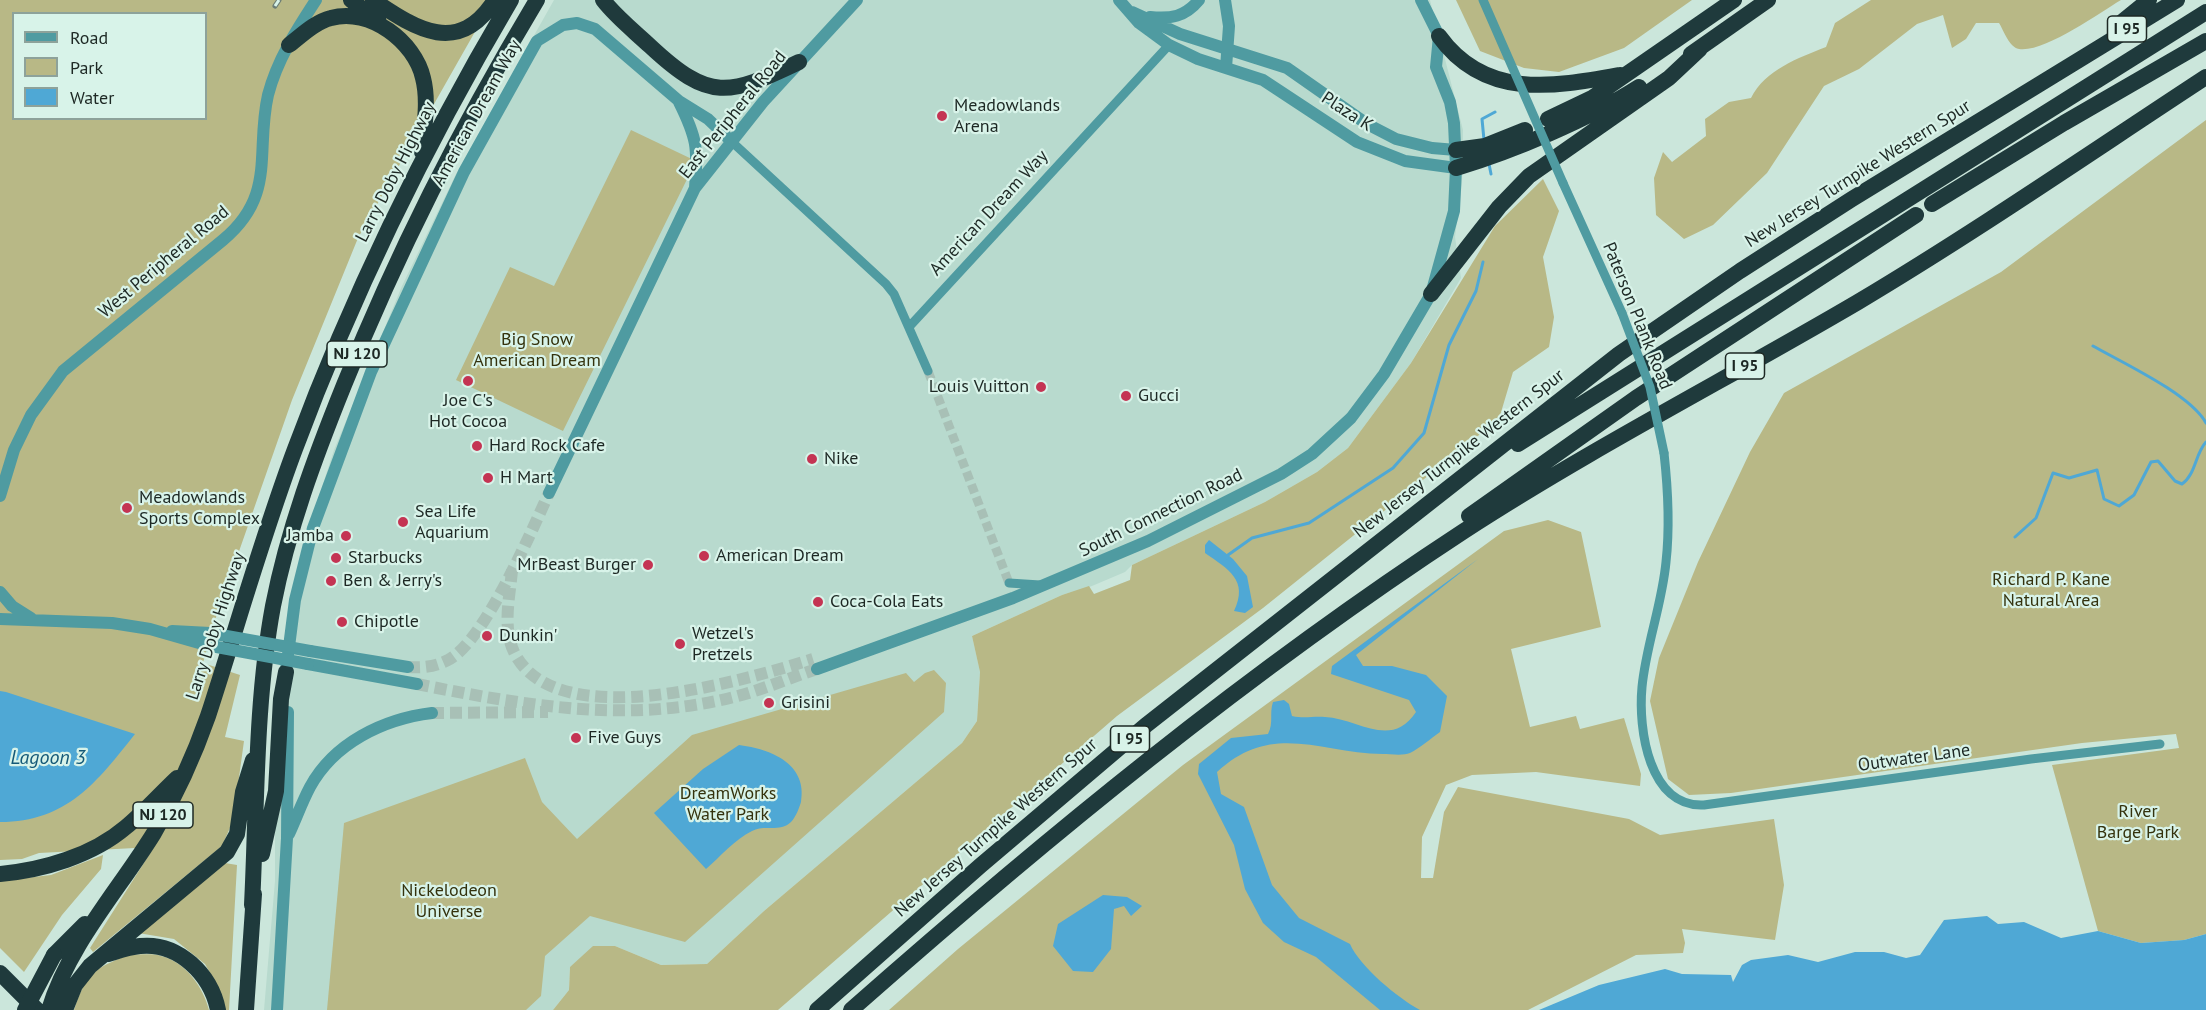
<!DOCTYPE html>
<style>
body{margin:0}
#map{position:relative;width:2206px;height:1010px;overflow:hidden;background:#cbe6db;font-family:"PT Sans",sans-serif}
canvas{display:block}
.legend{position:absolute;left:12px;top:12px;width:195px;height:108px;box-sizing:border-box;background:#d8f3e9;border:2px solid #8da29a;margin:0;padding:8px 10px;list-style:none;font-size:18px;color:#1d2824}
.legend li{display:flex;align-items:center;gap:12px;height:30px}
.legend b{width:30px;border:2px solid #8da29a}
</style>
<div id="map">
<canvas width="2206" height="1010"></canvas>
<ul class="legend">
<li><b style="height:8px;background:#4f9ba1"></b>Road</li>
<li><b style="height:16px;background:#b8b886"></b>Park</li>
<li><b style="height:16px;background:#4fa8d5"></b>Water</li>
</ul>
</div>
<script>
const context = document.querySelector('canvas').getContext('2d');
context.lineJoin = 'round';
function fillPath(path, color) { context.fillStyle = color; context.fill(path, 'evenodd'); }
function stroke(path, color, width, dash) { context.strokeStyle = color; context.lineWidth = width; context.lineCap = dash ? 'butt' : 'round'; context.setLineDash(dash || []); context.stroke(path); }
function drawText(font, color, halo, rows, align = 'center') {
  context.font = font + ' "PT Sans",sans-serif'; context.lineWidth = 4.5; context.setLineDash([]); context.textBaseline = 'middle'; context.strokeStyle = halo; context.fillStyle = color; for (const [text, x, y, turn = 0] of rows) {
    context.save(); context.translate(x, y); context.rotate((+turn || 0) * Math.PI / 180); context.textAlign = isNaN(turn) ? turn : align; if (halo) context.strokeText(text, 0, 0); context.fillText(text, 0, 0); context.restore();
  }
}
fillPath(new Path2D(`
 M 554,0 L 1430,0 L 1463,130 L 1462,184 L 1455,237 L 1461,278 L 1411,363 L 1348,448 L 1317,472 L 1265,502 L 1132,565 L 1125,572 L 1092,586 L 1062,595 L 972,636 L 980,672 L 977,721 L 962,743 L 764,911 L 707,964 L 661,965 L 615,946 L 570,967 L 569,990 L 553,1010 L 264,1010 L 275,881 L 275,755 L 307,533 L 334,450 L 402,286 L 456,174 Z`), '#b8dace');
fillPath(new Path2D(`
 M 0,0 L 493,0 L 358,238 L 292,400 L 216,617 L 203,663 L 240,675 L 225,737 L 244,741 L 233,821 L 222,846 L 93,952 L 90,948 L 154,847 L 39,853 L 22,859 L 0,860 ZM 14,14 L 206,14 L 206,118 L 14,118 Z
 M 1456,0 L 1692,0 L 1624,48 L 1559,72 L 1524,68 L 1480,51 Z
 M 1871,0 L 2121,0 C 2099,13 2044,53 2019,49 C 2009,47 2004,31 1999,23 L 1976,23 L 1966,39 L 1952,48 L 1943,15 L 1917,24 L 1859,69 L 1824,86 L 1767,173 L 1713,225 L 1684,239 L 1656,215 L 1654,178 L 1663,152 L 1672,162 L 1706,136 L 1705,119 L 1729,102 L 1751,98 C 1765,70 1798,58 1826,47 L 1835,23 Z
 M 2206,120 L 2206,934 L 2184,940 L 2141,943 L 2098,931 L 2052,765 L 2179,748 L 2176,734 L 2082,743 L 1731,793 L 1689,795 L 1668,779 L 1650,701 L 1659,658 L 1698,562 L 1750,452 L 1784,393 L 2001,272 Z
 M 631,130 L 696,161 L 563,431 L 456,380 L 510,267 L 554,286 Z
 M 1543,179 L 1559,211 L 1543,257 L 1554,317 L 1549,347 L 1513,372 L 1499,419 L 1263,608 L 1117,716 L 778,1010 L 553,1010 L 569,990 L 570,967 L 593,946 L 615,946 L 661,965 L 707,964 L 764,911 L 962,743 L 977,721 L 980,672 L 972,636 L 1062,595 L 1089,586 L 1094,594 L 1130,580 L 1132,565 L 1265,502 L 1317,472 L 1348,448 L 1411,363 L 1495,226 Z
 M 1548,520 L 1581,532 L 1601,627 L 1511,649 L 1530,727 L 1576,716 L 1580,729 L 1624,718 L 1641,774 L 1640,786 L 1536,772 L 1472,775 L 1446,785 L 1422,837 L 1421,878 L 1433,878 L 1444,812 L 1458,787 L 1629,819 L 1660,835 L 1774,819 L 1784,885 L 1775,940 L 1682,929 L 1685,943 L 1683,953 L 1636,955 L 1528,1010 L 889,1010 L 958,949 L 1183,765 L 1504,531 Z
 M 934,670 L 946,683 L 944,712 L 685,942 L 590,916 L 545,956 L 541,996 L 526,1010 L 327,1010 L 344,823 L 525,758 L 542,802 L 577,839 L 692,735 L 906,673 L 914,682 L 925,673 Z
 M 103,855 L 101,869 L 62,915 L 24,972 L 0,948 L 0,881 L 51,875 Z
 M 225,863 L 237,865 L 229,1010 L 222,1010 L 218,987 L 205,964 L 174,939 L 138,933 Z
 M 128,955 C 139,955 151,953 161,956 C 186,962 203,987 209,1010 L 74,1010 C 87,972 92,970 128,955 Z`), '#b8b886');
fillPath(new Path2D(`
 M 1209,540 L 1233,559 L 1247,576 L 1253,607 L 1245,613 L 1234,611 C 1249,580 1228,569 1205,553 L 1205,545 Z
 M 1478,559 L 1356,655 L 1363,666 L 1392,666 L 1426,675 L 1447,696 L 1440,732 C 1430,739 1420,748 1410,753 C 1403,756 1390,754 1383,754 C 1320,753 1272,721 1217,772 L 1221,794 L 1244,807 L 1272,885 L 1299,918 L 1350,944 C 1360,967 1398,998 1420,1010 L 1380,1010 L 1316,957 L 1284,942 L 1263,923 L 1245,889 L 1234,845 L 1198,774 L 1199,764 L 1231,738 L 1268,734 C 1274,722 1269,714 1273,702 L 1284,700 L 1289,704 L 1292,716 C 1305,719 1312,716 1325,717 C 1357,718 1391,750 1416,712 L 1409,700 L 1331,674 L 1332,666 Z
 M 0,691 L 6,692 L 135,734 C 97,782 67,822 0,822 Z
 M 739,745 C 771,749 808,764 801,802 C 799,808 796,817 791,822 C 780,833 764,824 752,831 C 735,839 720,857 706,869 L 654,813 L 703,769 Z
 M 1103,895 L 1127,897 L 1142,906 L 1131,916 L 1124,906 L 1114,909 L 1111,949 L 1093,972 L 1073,971 L 1053,946 L 1058,924 Z
 M 1987,916 L 1998,924 L 2024,922 L 2061,938 L 2098,931 L 2141,943 L 2184,940 L 2206,934 L 2206,1010 L 1539,1010 L 1599,985 L 1665,969 L 1682,974 L 1731,975 L 1733,982 L 1742,965 L 1751,960 L 1788,955 L 1818,962 L 1855,952 L 1884,952 L 1906,958 L 1920,955 L 1944,920 Z`), '#4fa8d5');
stroke(new Path2D(`
 M 1484,140 L 1482,119 L 1495,112
 M 1489,164 L 1491,174
 M 2093,346 C 2123,363 2190,394 2206,423
 M 2015,537 L 2036,518 L 2053,473 L 2069,478 L 2097,470 L 2104,499 L 2119,506 L 2134,495 L 2151,462 L 2158,461 L 2175,481 L 2182,484 C 2196,474 2195,454 2206,442
 M 1227,558 L 1228,555 L 1252,538 L 1309,523 L 1393,468 L 1424,433 L 1449,345 L 1476,291 L 1483,262`), '#4fa8d5', 3);
stroke(new Path2D(`
 M 928,371 L 1009,583`), '#a8c0b6', 9, [9, 4.5]);
stroke(new Path2D(`
 M 512,570 C 510,596 502,627 514,652 C 555,737 745,680 813,659
 M 408,667 C 422,668 435,667 448,660 C 484,642 531,532 549,493
 M 417,684 C 522,705 628,724 734,697 C 762,690 789,678 817,669
 M 432,713 L 548,712`), '#a8c0b6', 12, [12, 6]);
stroke(new Path2D(`
 M 731,141 L 886,284 L 894,294 L 928,371
 M 1563,183 L 1622,313
 M 909,327 L 1169,45
 M 1664,453 C 1668,489 1670,526 1666,562 C 1662,605 1646,645 1642,687 C 1638,729 1649,808 1704,805 L 2031,759 L 2160,744
 M 1009,583 L 1040,585`), '#4f9ba1', 9);
stroke(new Path2D(`
 M 1119,0 L 1139,23 L 1169,45 L 1198,59 L 1263,80 L 1357,142 L 1405,161 L 1456,168
 M 1225,0 L 1229,26 L 1226,68
 M 1132,12 L 1180,34 L 1287,68 L 1367,124 L 1396,139 L 1432,148 L 1456,150
 M 1150,17 C 1171,19 1185,17 1199,0
 M 679,102 C 697,138 698,148 695,188
 M 549,493 L 695,188 L 763,102 L 857,0
 M 0,496 L 14,450 L 31,415 L 63,371 L 223,240 C 277,195 255,152 268,95 C 277,60 297,29 316,0
 M 0,592 L 12,606 L 31,618
 M 0,619 L 112,623 L 150,629 L 206,645
 M 172,631 L 210,633
 M 310,651 L 408,667
 M 308,664 L 417,684
 M 817,669 L 1013,598 L 1148,541 L 1281,474 L 1312,454 L 1351,418 L 1384,374 L 1431,294 L 1454,211 L 1456,168 L 1454,123 L 1450,102 L 1436,67 L 1439,36 L 1421,0
 M 286,670 L 295,600 L 313,528 L 371,372 L 464,172 L 537,41 L 563,25 L 577,23 L 595,29 L 679,101 L 708,119 L 731,141
 M 289,834 C 296,819 302,802 310,787 C 334,743 383,719 432,713
 M 277,1010 L 287,838 L 288,712`), '#4f9ba1', 12);
stroke(new Path2D(`
 M 351,0 L 379,22
 M 373,0 C 417,30 459,56 495,0
 M 603,0 C 616,17 634,31 650,46 C 710,102 728,96 799,62
 M 2122,22 L 2149,0
 M 1439,36 C 1485,100 1554,87 1620,75
 M 289,45 C 302,35 315,22 331,18 C 370,7 415,42 423,78 C 429,101 424,128 422,152
 M 1691,54 L 1768,0
 M 1548,119 L 1592,98 L 1734,0
 M 1456,150 L 1485,146 L 1525,130
 M 1456,168 C 1513,151 1589,119 1639,87
 M 1932,204 L 2064,123 L 2206,41
 M 1431,294 L 1499,207 L 1529,176 L 1669,78 L 1700,49
 M 1518,444 L 2206,12
 M 1469,516 L 1636,398 L 1916,215
 M 262,854 L 276,791 L 281,699 L 286,672
 M 0,874 C 43,870 92,856 126,827 C 144,812 160,794 177,778
 M 252,905 C 257,806 255,703 273,606 C 288,529 315,457 344,385 C 398,251 463,123 537,0
 M 108,954 C 118,951 129,947 140,946 C 179,942 211,975 218,1010
 M 54,955 L 85,924
 M 0,973 L 37,1010
 M 49,1010 C 69,944 119,890 154,833 C 175,797 194,756 208,716 C 237,627 262,537 295,449 C 353,293 426,144 511,0
 M 65,1010 L 75,985 L 90,966 L 227,852 L 237,834 L 243,792 L 253,760
 M 246,1010 L 254,894
 M 817,1010 L 980,866 L 1145,726 L 1619,354 L 1740,271 L 1852,199 L 2177,0
 M 851,1010 C 1046,838 1247,673 1464,531 C 1592,448 1727,379 1858,302 C 1977,231 2090,153 2206,77`), '#1f3a3c', 16);
const rail = new Path2D(`
 M 275,6 L 279,0`);
stroke(rail, '#6a7c75', 5);
stroke(rail, '#d8f3e9', 3, [9]);
stroke(new Path2D(`
 M 1483,0 L 1563,183
 M 1622,313 L 1650,387 L 1664,453`), '#4f9ba1', 9);
stroke(new Path2D(`
 M 210,633 L 310,651
 M 206,645 L 308,664`), '#4f9ba1', 12);
stroke(new Path2D(`
 M 25,1010 L 54,955`), '#1f3a3c', 16);
for (const [x, y, r, color] of [
 [942,116,6,"#c43453"],
 [468,381,6,"#c43453"],
 [1041,387,6,"#c43453"],
 [1126,396,6,"#c43453"],
 [477,446,6,"#c43453"],
 [812,459,6,"#c43453"],
 [488,478,6,"#c43453"],
 [127,508,6,"#c43453"],
 [403,522,6,"#c43453"],
 [346,536,6,"#c43453"],
 [704,556,6,"#c43453"],
 [336,558,6,"#c43453"],
 [648,565,6,"#c43453"],
 [331,581,6,"#c43453"],
 [818,602,6,"#c43453"],
 [342,622,6,"#c43453"],
 [487,636,6,"#c43453"],
 [680,644,6,"#c43453"],
 [769,703,6,"#c43453"],
 [576,738,6,"#c43453"]
]) { const dot = new Path2D(); dot.arc(x, y, r, 0, 2 * Math.PI); context.fillStyle = color; context.fill(dot); stroke(dot, '#d8f3e9', 2); }
for (const [x, y, w] of [
 [2127,29,39],
 [357,354,60],
 [1745,366,39],
 [1130,739,39],
 [163,815,60]
]) { const box = new Path2D(); box.roundRect(x - w / 2, y - 13, w, 26, 4.5); context.fillStyle = '#d8f3e9'; context.fill(box); stroke(box, '#1d2824', 1.5); }
drawText('bold 16px', '#1d2824', null, [
 ["I 95",2127,29],
 ["NJ 120",357,354],
 ["I 95",1745,366],
 ["I 95",1130,739],
 ["NJ 120",163,815]
]);
drawText('18px', '#1d2824', '#d8f3e9', [
 ["Meadowlands",954,106],
 ["Arena",954,127],
 ["Louis Vuitton",1029,387,"right"],
 ["Gucci",1138,396],
 ["Joe C's",468,401,"center"],
 ["Hot Cocoa",468,422,"center"],
 ["Hard Rock Cafe",489,446],
 ["Nike",824,459],
 ["H Mart",500,478],
 ["Meadowlands",139,498],
 ["Sports Complex",139,519],
 ["Sea Life",415,512],
 ["Aquarium",415,533],
 ["Jamba",334,536,"right"],
 ["American Dream",716,556],
 ["Starbucks",348,558],
 ["MrBeast Burger",636,565,"right"],
 ["Ben & Jerry's",343,581],
 ["Coca-Cola Eats",830,602],
 ["Chipotle",354,622],
 ["Wetzel's",692,634],
 ["Pretzels",692,655],
 ["Dunkin'",499,636],
 ["Grisini",781,703],
 ["Five Guys",588,738]
], 'left');
drawText('18px', '#1d2824', '#d8f3e9', [
 ["Plaza K",1347,112,33],
 ["American Dream Way",477,113,-61],
 ["East Peripheral Road",733,115,-51],
 ["Larry Doby Highway",396,172,-63],
 ["New Jersey Turnpike Western Spur",1858,174,-32],
 ["American Dream Way",989,213,-47],
 ["West Peripheral Road",164,262,-40],
 ["Paterson Plank Road",1637,316,68],
 ["New Jersey Turnpike Western Spur",1459,454,-38],
 ["South Connection Road",1161,513,-26],
 ["Larry Doby Highway",216,626,-72],
 ["Outwater Lane",1914,758,-8],
 ["New Jersey Turnpike Western Spur",996,828,-41]
]);
drawText('18px', '#34320d', '#d8f3e9', [
 ["Big Snow",537,340],
 ["American Dream",537,361],
 ["Richard P. Kane",2051,580],
 ["Natural Area",2051,601],
 ["DreamWorks",728,794],
 ["Water Park",728,815],
 ["River",2138,812],
 ["Barge Park",2138,833],
 ["Nickelodeon",449,891],
 ["Universe",449,912]
]);
drawText('italic 20px', '#145978', '#d8f3e9', [
 ["Lagoon 3",48,758]
]);
</script>
